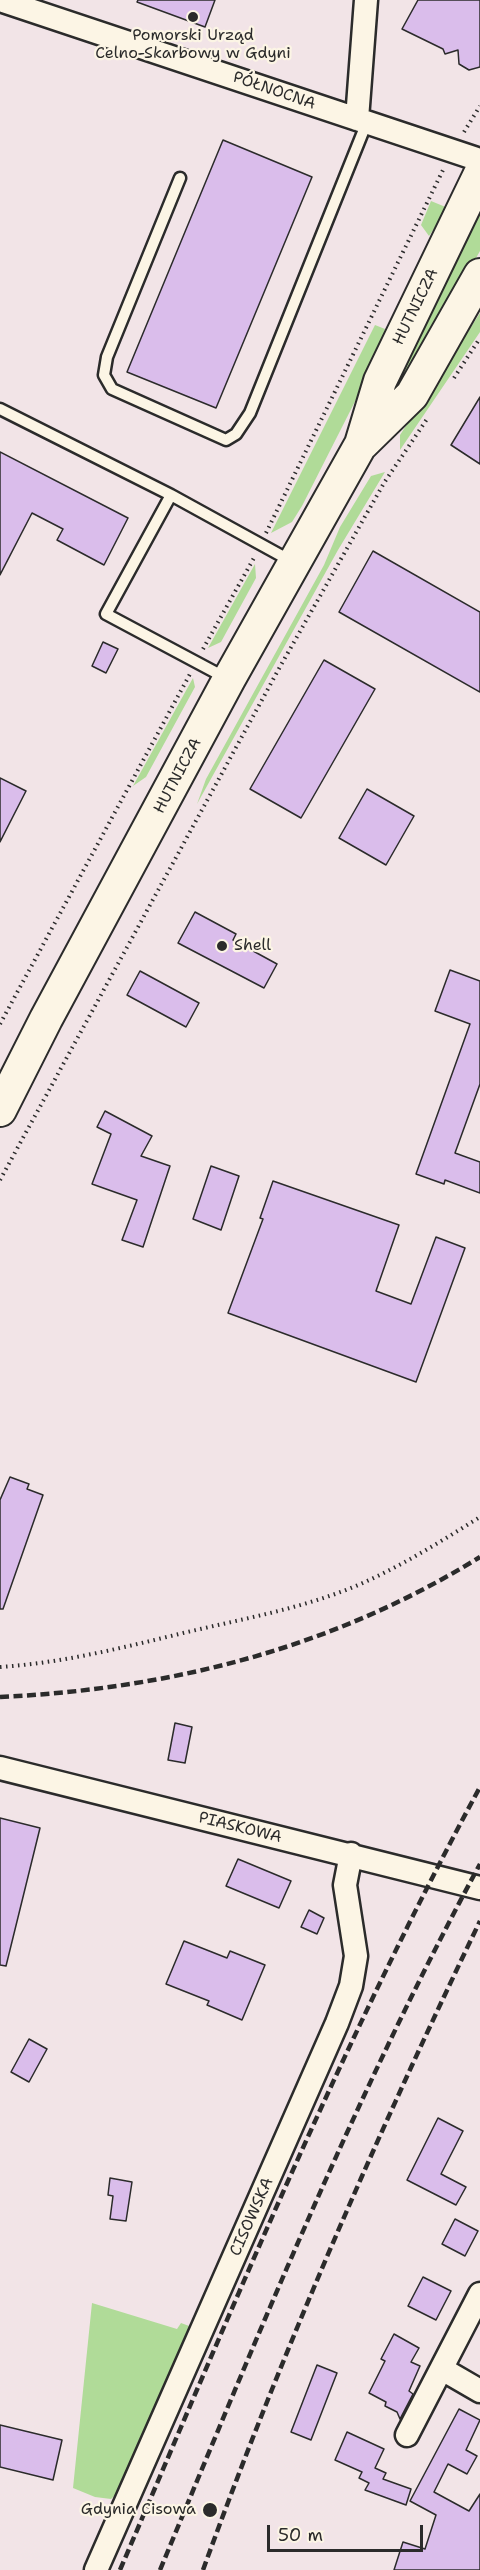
<!DOCTYPE html>
<meta charset="utf-8">
<style>
body{margin:0}
#map{position:relative;width:480px;height:2570px;overflow:hidden;background:#f2e4e7;font-family:"Shantell Sans",sans-serif}
canvas{display:block}
.scale{position:absolute;left:267px;top:2525px;width:156px;height:27px;box-sizing:border-box;border:3px solid #2b2b2b;border-top:0;padding-left:8px;font-size:18px;line-height:21px;white-space:nowrap;color:#2b2b2b;-webkit-text-stroke:4px #fcf5e5;paint-order:stroke}
</style>
<div id="map">
<canvas width="480" height="2570"></canvas>
<div class="scale">50 m</div>
</div>
<script>
const context = document.querySelector('canvas').getContext('2d');
context.lineJoin = 'round';
function fillPath(path, color) { context.fillStyle = color; context.fill(path, 'evenodd'); }
function stroke(path, color, width, dash) { context.strokeStyle = color; context.lineWidth = width; context.lineCap = dash ? 'butt' : 'round'; context.setLineDash(dash || []); context.stroke(path); }
function drawText(font, color, halo, rows, align = 'center') {
  context.font = font + ' "Shantell Sans",sans-serif'; context.lineWidth = 4.5; context.setLineDash([]); context.textBaseline = 'middle'; context.strokeStyle = halo; context.fillStyle = color; for (const [text, x, y, turn = 0] of rows) {
    context.save(); context.translate(x, y); context.rotate((+turn || 0) * Math.PI / 180); context.textAlign = isNaN(turn) ? turn : align; if (halo) context.strokeText(text, 0, 0); context.fillText(text, 0, 0); context.restore();
  }
}
fillPath(new Path2D(`
 M 431,201 L 448,208 L 429,236 L 421,225 Z
 M 480,205 L 480,251 L 416,363 L 369,426 Z
 M 480,313 L 480,332 L 400,450 L 400,435 Z
 M 375,325 L 385,329 L 374,364 L 302,506 L 292,522 L 271,533 Z
 M 385,472 L 338,550 L 197,804 L 206,779 L 324,565 L 340,527 L 371,476 Z
 M 255,564 L 256,578 L 221,642 L 208,648 Z
 M 193,678 L 195,687 L 146,777 L 133,786 Z
 M 92,2303 L 177,2329 L 181,2323 L 192,2327 L 120,2491 L 111,2499 L 95,2497 L 73,2488 Z`), '#b0db98');
const building = new Path2D(`
 M 138,0 L 215,0 L 205,27 L 137,2 Z
 M 418,0 L 480,0 L 480,67 L 469,70 L 459,64 L 458,50 L 445,54 L 443,49 L 402,29 Z
 M 223,140 L 312,177 L 216,408 L 127,372 Z
 M 480,397 L 480,464 L 451,445 Z
 M 0,452 L 128,518 L 104,565 L 57,540 L 63,529 L 32,513 L 0,575 Z
 M 373,551 L 480,612 L 480,692 L 339,612 Z
 M 103,642 L 118,649 L 106,673 L 92,666 Z
 M 324,660 L 375,689 L 301,818 L 250,789 Z
 M 0,778 L 26,791 L 0,842 Z
 M 367,789 L 414,816 L 386,865 L 339,838 Z
 M 195,912 L 236,934 L 233,940 L 277,964 L 264,988 L 178,943 Z
 M 450,970 L 480,981 L 480,1084 L 455,1153 L 480,1162 L 480,1193 L 445,1180 L 444,1184 L 416,1174 L 470,1024 L 435,1011 Z
 M 140,971 L 199,1003 L 186,1027 L 127,995 Z
 M 105,1111 L 152,1136 L 141,1156 L 170,1166 L 143,1247 L 122,1240 L 137,1200 L 92,1184 L 111,1134 L 97,1127 Z
 M 211,1166 L 239,1176 L 221,1230 L 193,1219 Z
 M 273,1181 L 399,1225 L 376,1291 L 411,1304 L 436,1237 L 465,1248 L 416,1382 L 228,1313 L 263,1219 L 260,1218 Z
 M 10,1477 L 29,1484 L 27,1489 L 43,1495 L 3,1609 L 0,1609 L 0,1500 Z
 M 175,1723 L 192,1727 L 185,1763 L 168,1760 Z
 M 0,1818 L 40,1828 L 6,1966 L 0,1965 Z
 M 238,1859 L 291,1881 L 279,1908 L 226,1886 Z
 M 309,1910 L 324,1918 L 317,1934 L 301,1927 Z
 M 184,1941 L 227,1958 L 230,1951 L 265,1965 L 242,2020 L 207,2005 L 209,2001 L 166,1984 Z
 M 29,2039 L 47,2049 L 29,2082 L 11,2072 Z
 M 438,2118 L 463,2131 L 441,2174 L 466,2187 L 456,2205 L 407,2180 Z
 M 110,2178 L 132,2182 L 126,2221 L 110,2219 L 113,2196 L 108,2195 Z
 M 455,2219 L 478,2231 L 465,2256 L 442,2244 Z
 M 423,2277 L 451,2291 L 436,2320 L 408,2306 Z
 M 394,2334 L 419,2348 L 411,2362 L 420,2366 L 409,2391 L 413,2394 L 400,2419 L 397,2412 L 385,2406 L 386,2402 L 369,2393 L 385,2361 L 381,2359 Z
 M 317,2365 L 337,2373 L 311,2440 L 291,2432 Z
 M 459,2409 L 480,2420 L 466,2450 L 477,2456 L 467,2474 L 448,2464 L 434,2492 L 469,2511 L 480,2494 L 480,2570 L 394,2570 L 403,2542 L 425,2549 L 436,2515 L 410,2501 Z
 M 0,2425 L 62,2440 L 53,2480 L 0,2467 Z
 M 347,2432 L 384,2449 L 375,2468 L 386,2473 L 383,2479 L 411,2489 L 406,2505 L 365,2490 L 369,2483 L 359,2478 L 362,2472 L 335,2460 Z`);
fillPath(building, '#dabdeb');
stroke(building, '#2b2b2b', 1.5);
const lane = new Path2D(`
 M 180,178 L 107,357 L 104,375 L 112,389 L 226,440 L 236,434 L 250,413 L 367,122
 M 0,409 L 171,495 L 291,561
 M 171,495 L 106,614 L 226,678`);
const street = new Path2D(`
 M 0,0 L 480,160
 M 357,119 L 366,0
 M 0,1768 L 480,1888
 M 442,2369 L 480,2391
 M 407,2435 L 480,2294
 M 96,2570 L 337,2023 L 351,1986 L 356,1956 L 345,1885 L 351,1854`);
const secondary = new Path2D(`
 M 362,444 L 412,395 L 480,275
 M 0,1110 L 46,1019 L 229,679 L 361,444 L 380,381 L 480,174`);
stroke(lane, '#2b2b2b', 15);
stroke(street, '#2b2b2b', 27);
stroke(secondary, '#2b2b2b', 36);
stroke(new Path2D(`
 M 464,132 L 480,106
 M 454,378 L 480,338
 M 266,533 L 443,170
 M 203,649 L 255,556
 M 0,1024 L 190,674
 M 0,1180 L 281,665 L 384,483 L 427,419
 M 0,1667 C 60,1663 117,1649 175,1635 C 236,1620 298,1610 356,1586 C 400,1567 440,1542 480,1517`), '#2b2b2b', 4, [1.5, 4.5]);
stroke(lane, '#fcf5e5', 10);
stroke(street, '#fcf5e5', 22);
stroke(secondary, '#fcf5e5', 32);
stroke(new Path2D(`
 M 0,1697 C 171,1689 333,1648 480,1557
 M 120,2570 C 233,2306 343,2040 480,1787
 M 160,2570 C 259,2332 357,2091 480,1864
 M 203,2570 C 283,2349 378,2133 480,1921`), '#2b2b2b', 4.5, [9, 4.5]);
for (const [x, y, r, color] of [
 [193,17,6,"#2b2b2b"],
 [222,946,6,"#2b2b2b"],
 [210,2510,8,"#2b2b2b"]
]) { const dot = new Path2D(); dot.arc(x, y, r, 0, 2 * Math.PI); context.fillStyle = color; context.fill(dot); stroke(dot, '#fcf5e5', 2); }
drawText('16px', '#2b2b2b', '#fcf5e5', [
 ["Pomorski Urząd",193,36],
 ["Celno-Skarbowy w Gdyni",193,54],
 ["Shell",234,946,"left"],
 ["Gdynia Cisowa",196,2510,"right"]
]);
drawText('16px', '#2b2b2b', '#fcf5e5', [
 ["PÓŁNOCNA",274,91,19],
 ["HUTNICZA",416,307,-64],
 ["HUTNICZA",178,776,-62],
 ["PIASKOWA",240,1828,14],
 ["CISOWSKA",252,2217,-66]
]);
</script>
